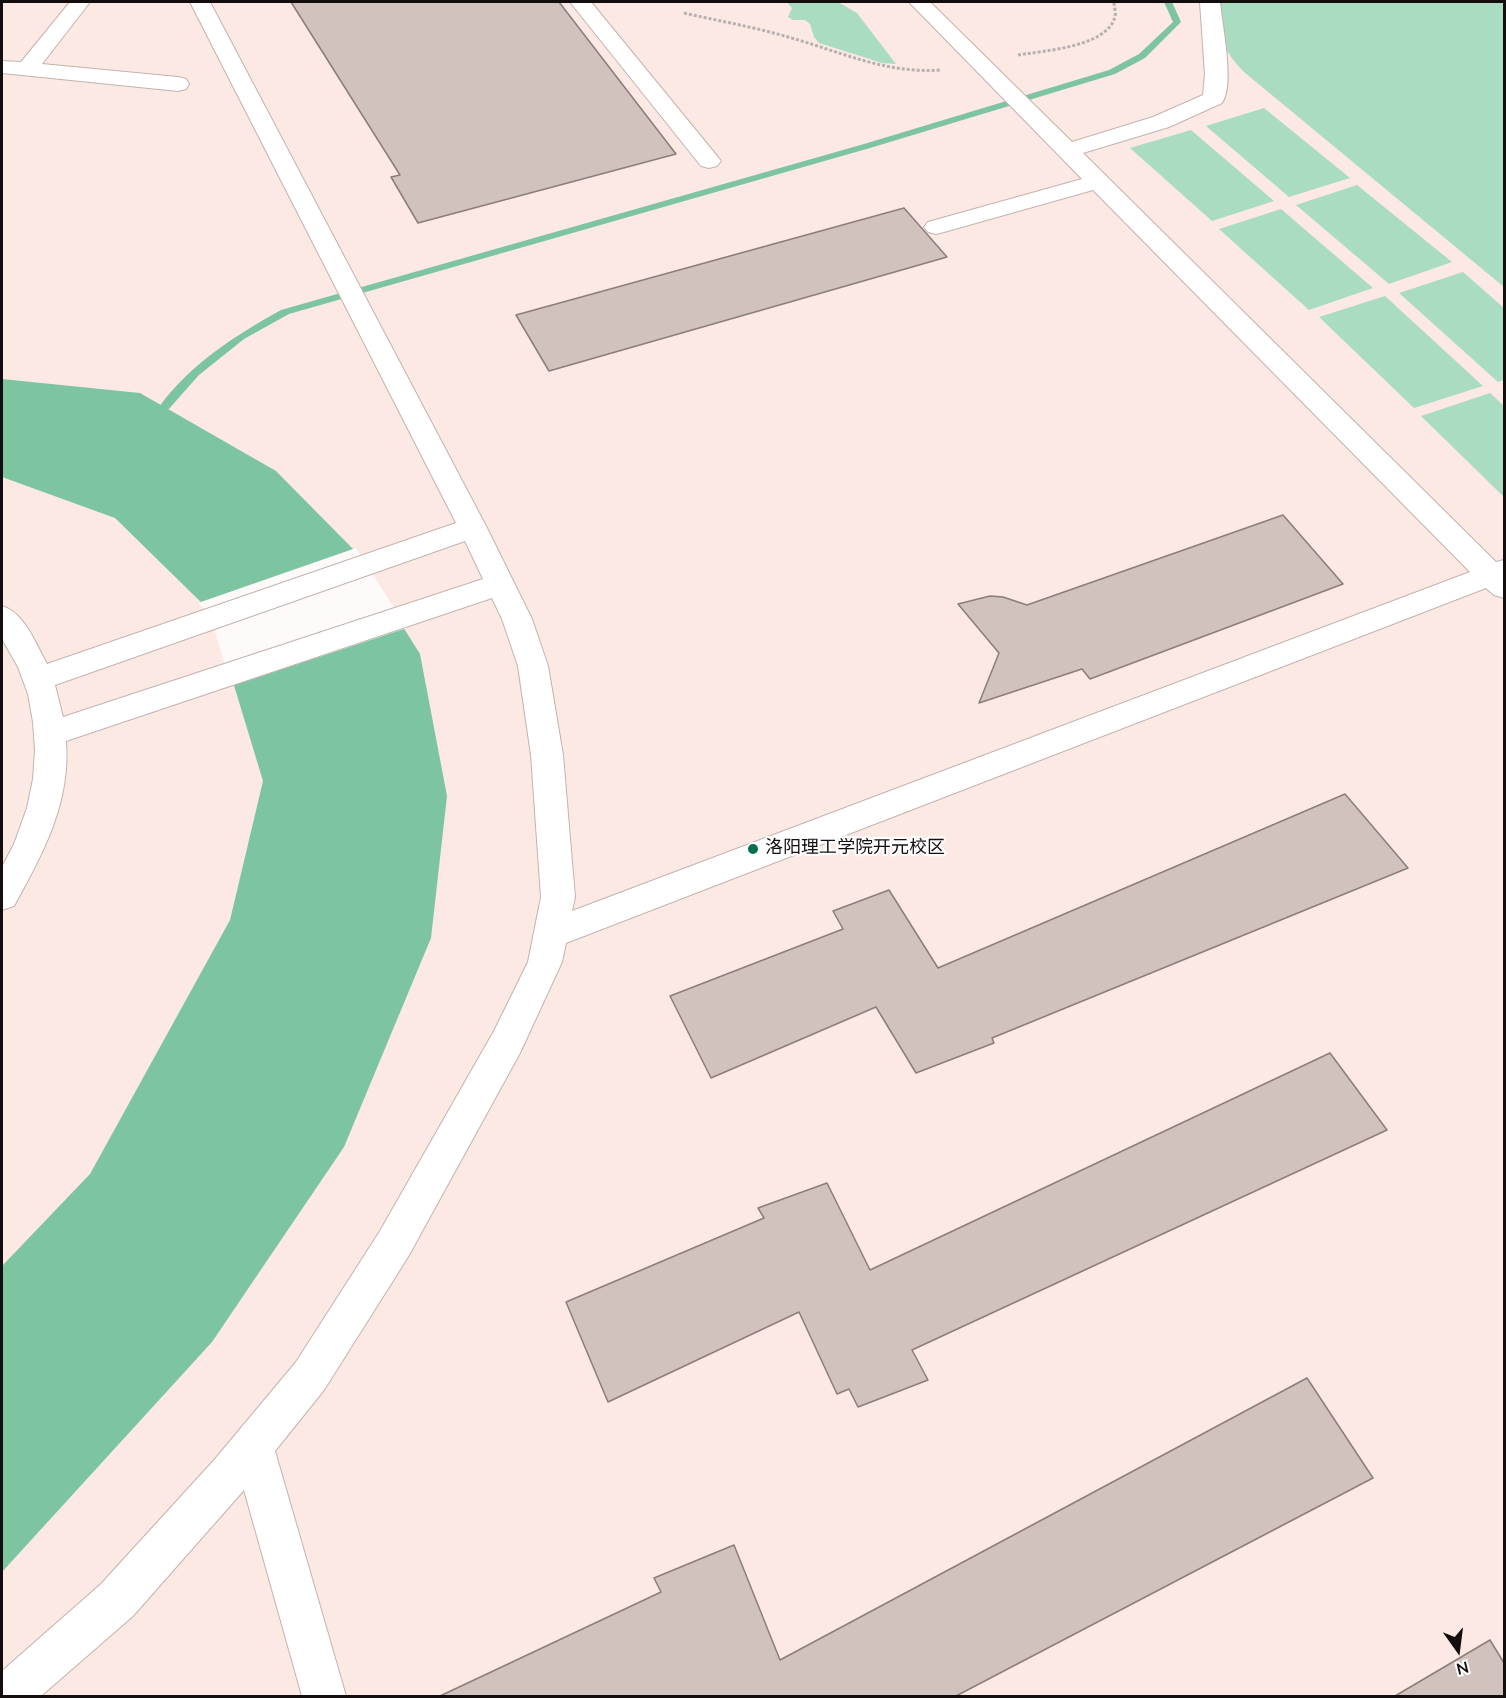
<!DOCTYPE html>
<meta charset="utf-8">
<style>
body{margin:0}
#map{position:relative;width:1506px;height:1698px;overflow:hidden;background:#fdfaf9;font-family:"Nunito Sans",sans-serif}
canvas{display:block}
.frame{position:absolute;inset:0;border:3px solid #130e0d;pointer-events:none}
.north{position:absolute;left:1428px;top:1620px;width:60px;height:60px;-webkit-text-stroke:4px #fff;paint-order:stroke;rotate:166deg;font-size:16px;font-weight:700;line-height:24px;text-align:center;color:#130e0d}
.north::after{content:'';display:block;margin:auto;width:21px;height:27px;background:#130e0d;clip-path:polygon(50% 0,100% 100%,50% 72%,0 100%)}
</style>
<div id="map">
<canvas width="1506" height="1698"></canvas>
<div class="frame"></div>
<div class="north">N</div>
</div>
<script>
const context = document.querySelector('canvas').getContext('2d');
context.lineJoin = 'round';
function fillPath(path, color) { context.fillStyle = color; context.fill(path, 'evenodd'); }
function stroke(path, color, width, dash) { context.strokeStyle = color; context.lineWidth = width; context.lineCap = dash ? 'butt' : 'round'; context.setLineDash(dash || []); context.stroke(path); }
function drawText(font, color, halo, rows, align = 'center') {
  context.font = font + ' "Nunito Sans","Noto Sans SC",sans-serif'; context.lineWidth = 4.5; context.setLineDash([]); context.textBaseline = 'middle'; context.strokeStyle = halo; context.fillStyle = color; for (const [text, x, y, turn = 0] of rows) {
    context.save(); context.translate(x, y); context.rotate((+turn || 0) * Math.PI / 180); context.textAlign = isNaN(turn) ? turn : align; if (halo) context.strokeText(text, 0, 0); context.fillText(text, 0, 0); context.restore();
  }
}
fillPath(new Path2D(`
 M 2,2 L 1504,2 L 1504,1696 L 2,1696 Z`), '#fde9e4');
fillPath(new Path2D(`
 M 787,2 L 838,2 L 857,13 L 896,64 L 882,63 L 819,43 L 814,37 L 810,24 L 805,20 L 793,20 L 788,17 L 792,8 Z
 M 1221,2 L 1504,2 L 1504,287 L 1244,72 C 1222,49 1215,33 1221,2 Z
 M 1264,108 L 1350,178 L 1289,197 L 1206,126 Z
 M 1191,130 L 1274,201 L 1212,221 L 1130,148 Z
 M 1357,185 L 1452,262 L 1389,284 L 1296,205 Z
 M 1281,209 L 1373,288 L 1309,310 L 1219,229 Z
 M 1463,272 L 1504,308 L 1504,380 L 1498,382 L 1399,293 Z
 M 1385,296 L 1483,386 L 1414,408 L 1319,317 Z
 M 1490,393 L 1504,406 L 1504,497 L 1421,416 Z`), '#aadcc1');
fillPath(new Path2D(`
 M 2,379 L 140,393 L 276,471 L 356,552 L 420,654 L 447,796 L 431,938 L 344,1147 L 212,1342 L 2,1572 L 2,1266 L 90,1174 L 230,920 L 263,781 L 212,613 L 115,518 L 2,477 Z`), '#7dc5a0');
fillPath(new Path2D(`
 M 356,548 L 407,628 L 231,686 L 210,614 L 198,603 Z`), '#fdfaf9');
fillPath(new Path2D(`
 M 1164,2 L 1172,2 L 1181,22 L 1145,58 L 1115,74 L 870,148 L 289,314 L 244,339 L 199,375 L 168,410 L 160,410 L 159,407 C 190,364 236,335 281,310 L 864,144 L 1109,70 L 1139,54 L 1173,22 Z`), '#7dc5a0');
const building = new Path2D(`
 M 291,2 L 559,2 L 676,154 L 418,223 L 391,177 L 400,175 Z
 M 904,208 L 947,257 L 549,371 L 516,315 Z
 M 1283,515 L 1343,584 L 1090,679 L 1082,669 L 979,703 L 999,653 L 958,604 L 990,596 L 1003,597 L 1027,605 Z
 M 1345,794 L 1408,868 L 992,1038 L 994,1043 L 916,1073 L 876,1007 L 711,1078 L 670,996 L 843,929 L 833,911 L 889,890 L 938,968 Z
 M 1330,1053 L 1387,1130 L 912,1350 L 928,1380 L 858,1407 L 849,1389 L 837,1394 L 799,1312 L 608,1402 L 566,1302 L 764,1218 L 758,1208 L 827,1183 L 870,1270 Z
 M 1307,1378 L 1373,1478 L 956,1696 L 440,1696 L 661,1592 L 654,1578 L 734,1545 L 780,1660 Z
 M 1490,1640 L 1504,1663 L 1504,1696 L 1395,1696 Z`);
fillPath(building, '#d2c2be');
stroke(building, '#8b7d79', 1.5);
const minor = new Path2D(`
 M 70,2 L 90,2 L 42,64 L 178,77 L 186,79 L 189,84 L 186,89 L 178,91 L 2,73 L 2,61 L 21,62 Z
 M 190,2 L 210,2 L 487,528 L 532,619 L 548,666 L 563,755 L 575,897 L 572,911 L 1470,572 L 1093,190 L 944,232 L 936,234 L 928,232 L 924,227 L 928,222 L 1082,179 L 909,2 L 930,2 L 1072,142 L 1153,117 L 1203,95 L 1205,74 L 1200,2 L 1220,2 C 1222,25 1235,84 1222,103 L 1169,127 L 1083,153 L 1496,562 L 1504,560 L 1504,598 L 1494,595 L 1486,588 L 566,943 L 562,962 L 520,1053 L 408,1257 L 324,1390 L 275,1451 L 346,1696 L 302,1696 L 244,1490 L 133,1616 L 41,1696 L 2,1696 L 2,1671 L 101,1584 L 215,1459 L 296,1362 L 380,1231 L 494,1031 L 528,962 L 541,897 L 531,755 L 518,666 L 502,619 L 492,598 L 66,741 C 71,802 43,854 14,906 L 2,910 L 2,867 L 14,844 L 27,808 L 33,779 L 35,750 L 33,722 L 28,694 L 18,667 L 2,639 L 2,606 C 24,612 36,644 47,664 L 456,523 ZM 465,541 L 483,579 L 63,717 L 55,685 Z
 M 570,2 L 591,2 L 717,156 L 721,161 L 717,166 L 709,168 L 701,166 Z`);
stroke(minor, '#c2b3af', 2);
stroke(new Path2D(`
 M 684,13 C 719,21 754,27 788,37 C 839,51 885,74 940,70
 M 1018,55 C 1042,51 1109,47 1115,16 C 1116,12 1114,6 1114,2`), '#b5b1b0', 3, [3, 2]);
fillPath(minor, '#fff');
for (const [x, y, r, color] of [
 [753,849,6,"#00714a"]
]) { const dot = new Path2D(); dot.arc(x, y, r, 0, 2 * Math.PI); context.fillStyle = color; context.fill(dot); stroke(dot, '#fff', 2); }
drawText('18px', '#130e0d', '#fff', [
 ["洛阳理工学院开元校区",765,849]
], 'left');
</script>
